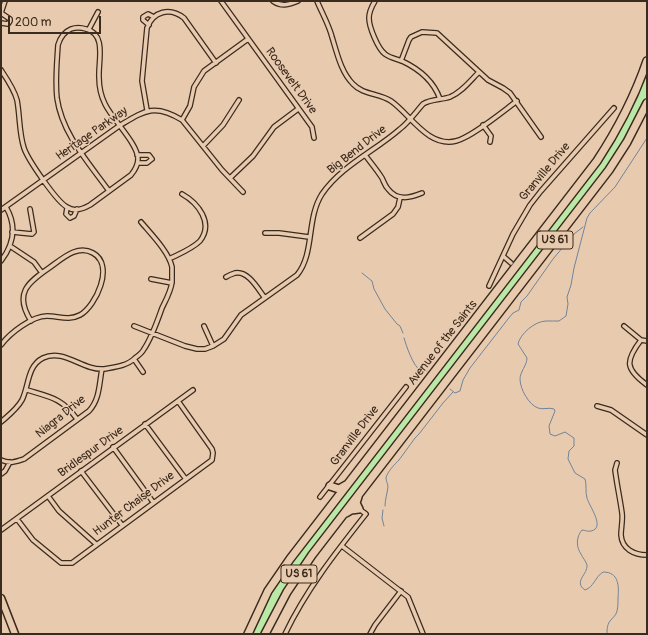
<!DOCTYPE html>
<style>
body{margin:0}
#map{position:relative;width:648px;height:635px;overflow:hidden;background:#e8cbaf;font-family:Pangolin,sans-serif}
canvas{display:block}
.frame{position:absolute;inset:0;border:2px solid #3b2a1e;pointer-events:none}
.scale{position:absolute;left:8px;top:16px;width:93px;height:18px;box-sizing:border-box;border:2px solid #3b2a1e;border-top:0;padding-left:5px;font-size:12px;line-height:14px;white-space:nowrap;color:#3b2a1e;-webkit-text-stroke:3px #e8cbaf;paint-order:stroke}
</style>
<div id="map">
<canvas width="648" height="635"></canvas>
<div class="frame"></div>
<div class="scale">200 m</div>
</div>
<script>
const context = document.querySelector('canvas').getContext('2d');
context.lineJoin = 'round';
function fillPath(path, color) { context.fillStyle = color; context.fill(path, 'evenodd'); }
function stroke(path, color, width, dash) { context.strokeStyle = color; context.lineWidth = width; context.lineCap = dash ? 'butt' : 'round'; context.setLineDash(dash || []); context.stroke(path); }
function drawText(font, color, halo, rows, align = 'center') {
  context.font = font + ' Pangolin,sans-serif'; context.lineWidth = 3; context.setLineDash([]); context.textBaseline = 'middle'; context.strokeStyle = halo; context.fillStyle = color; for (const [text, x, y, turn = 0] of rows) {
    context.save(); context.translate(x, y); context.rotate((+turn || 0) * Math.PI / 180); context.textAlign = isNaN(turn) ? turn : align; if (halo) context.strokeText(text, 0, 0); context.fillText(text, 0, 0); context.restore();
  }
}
fillPath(new Path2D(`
 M 647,68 L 647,98 L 642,110 L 614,159 L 357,493 L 263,634 L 252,634 L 272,591 L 293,559 L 591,172 Z`), '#b9e8a7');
stroke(new Path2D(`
 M 362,273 L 372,281 L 374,289 L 385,309 L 397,324 L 400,326 L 403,333
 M 404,338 C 406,345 413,366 420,370 L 427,371
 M 450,389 L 455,393 L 460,391 L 463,380 L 470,368 L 508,319 L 513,313 L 519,310 L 521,302 L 527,296 L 553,259 L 574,234 L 583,227
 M 385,506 C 385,500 387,494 388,487 C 388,484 386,481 386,478 C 387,472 395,464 399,460 L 415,438 L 419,434 L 443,403 L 453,392
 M 383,510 L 382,518 L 384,526
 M 607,634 C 607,630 607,625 610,621 C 612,618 616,616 617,611 C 618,607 618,602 618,598 C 619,586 619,572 603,572 C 595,577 594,587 585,590 C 573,582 588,574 587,565 C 586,561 582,557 581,554 C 576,547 576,537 582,530 C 585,530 588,532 591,531 C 606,528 589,506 587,498 C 585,492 587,485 585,479 L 575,473 L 568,459 L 569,451 L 574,446 L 574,438 L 565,432 L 555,436 L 550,434 L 549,426 L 555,411 L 554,409 C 549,407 543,410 538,408 C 529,405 520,389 520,379 C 520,372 527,365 527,358 L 518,344 C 520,334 535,321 546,321 C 550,321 555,321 559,321 L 566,316 L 568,304 L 567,297 L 571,285 L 574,268 L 587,218 L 590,213 L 615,187 L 647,138`), '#70839a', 1);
const minor = new Path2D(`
 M 221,1 L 312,127 L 314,138
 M 273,1 C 281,7 289,5 298,1
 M 317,1 C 322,13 329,25 332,37 C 337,53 341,72 353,84 C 363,95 379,93 391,101 C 410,114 428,148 456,141 C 472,137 502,112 517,101
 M 375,1 C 372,6 369,12 369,18 C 369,27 378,49 385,54 C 390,58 397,59 402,61 C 419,69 434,82 440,99
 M 1,13 L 5,1
 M 1,23 L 8,24 L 10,21 L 10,19 L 1,13
 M 149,25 L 143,20 L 143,17 L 148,14 L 154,17
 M 89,29 L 98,12
 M 401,61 L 409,40 L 411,37 L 422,32 L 437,33 L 488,80 L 503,88 L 510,93 L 541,137
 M 1,70 C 7,79 14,89 17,100 C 20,116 19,133 24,148 C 28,160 57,202 67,207 C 74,212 83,209 90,205 L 131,175 C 135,170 138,165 138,159 C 138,144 112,119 105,104 C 101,96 99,87 99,77 C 98,62 107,34 86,29 C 80,27 76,27 71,29 C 64,32 60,38 58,45 C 57,62 55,80 57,98 C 62,134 89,163 109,191
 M 147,110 L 142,81 L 147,28 C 153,11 170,7 184,18 L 216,63
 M 182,120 L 190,106 L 194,87 L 204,71 L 248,39
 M 483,125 L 491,136 L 490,142
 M 203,146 L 223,125 L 239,100
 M 137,155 L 149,155 L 152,159 L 147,163 L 138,163
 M 365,155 C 371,163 377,170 382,178 C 384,182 385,186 388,189 C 397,201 410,198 422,193
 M 230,178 L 253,156 L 274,127 L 298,109
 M 67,208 L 66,214 L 70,218 L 74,216 L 77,209
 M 1,210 L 119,126 C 144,111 154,103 182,120 L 222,170 L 243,192
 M 12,232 L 32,234 L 34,232 L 30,209
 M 265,233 L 279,233 L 309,237
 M 360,238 L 393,214 L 398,207 L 400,198
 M 10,246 L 34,262 L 42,273
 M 503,256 L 511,263
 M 169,259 C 179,254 192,249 200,241 C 214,223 198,203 182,194
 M 1,261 C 14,244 17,226 6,207
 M 226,277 C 229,275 232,274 235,273 C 248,270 258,289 265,298
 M 151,279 L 172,283
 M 489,286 L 513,234 L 530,205 L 541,191 L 614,108
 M 134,326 L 185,346 L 197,349 L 205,349 L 213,346 L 224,339 L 241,315 L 297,275 C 315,253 306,219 322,194 C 341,166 375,151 400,129 C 409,122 415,113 423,104 C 431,99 441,100 450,97 C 462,92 470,81 479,72
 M 204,326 L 213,346
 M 624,326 L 641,340 C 625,361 625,369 647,385
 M 641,340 L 647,341
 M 1,345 C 10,333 32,316 47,316 C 58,316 69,321 80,315 C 96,306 115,265 93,253 C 77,244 62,259 49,268 C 27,283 14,294 31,321
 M 134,359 L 143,372
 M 27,390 C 50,397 62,398 77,419
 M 597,406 L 611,410 L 647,435
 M 1,422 C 9,415 17,409 22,400 C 29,386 27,366 43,358 C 64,348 83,371 104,369 C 115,367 127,366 135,358 C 138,356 142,353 144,349 C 152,337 157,322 162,308 C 166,300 171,291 172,282 C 172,278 172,272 172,267 C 169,252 151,234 141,222
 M 145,424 L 185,478
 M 113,447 L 153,502
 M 1,460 C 10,464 15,462 24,459 L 89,411 C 100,399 99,384 102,369
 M 617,463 L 615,470 C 617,485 620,499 622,513 C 623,520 621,528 621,535 C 622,549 634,555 647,555
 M 81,471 L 122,525
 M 1,474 L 5,471 L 10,462
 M 48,496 L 59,511 L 96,544
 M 320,497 L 406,387
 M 17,519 L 33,540 L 61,563 L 72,563 L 212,460 L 213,453 L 212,449 L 178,401
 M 1,530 L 193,390
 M 342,546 L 408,597 L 423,634
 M 285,634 C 306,590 336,552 366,514 L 359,509
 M 370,634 L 375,625 L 401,591`);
const primary = new Path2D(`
 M 1,598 L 15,634`);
const motorway = new Path2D(`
 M 330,486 L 339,489 L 346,485
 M 346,513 L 351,510 L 359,509 L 356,503 L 358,497
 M 248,634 L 268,591 L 290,559 L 597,161 C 618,129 635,96 647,61
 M 265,634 L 287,592 L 312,555 L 609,170 L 627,142 L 647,103`);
stroke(minor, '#3b2a1e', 6);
stroke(primary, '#3b2a1e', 9);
stroke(motorway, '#3b2a1e', 10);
stroke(minor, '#e8cbaf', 3.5);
stroke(primary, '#e8cbaf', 6);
stroke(motorway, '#e8cbaf', 7);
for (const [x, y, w] of [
 [555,240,36],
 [299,574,36]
]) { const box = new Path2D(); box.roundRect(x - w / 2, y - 9, w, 18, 3); context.fillStyle = '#e8cbaf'; context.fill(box); stroke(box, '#3b2a1e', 1); }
drawText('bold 11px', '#3b2a1e', null, [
 ["US 61",555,240],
 ["US 61",299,574]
]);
drawText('12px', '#3b2a1e', '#e8cbaf', [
 ["Roosevelt Drive",291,81,54],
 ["Heritage Parkway",92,134,-35],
 ["Big Bend Drive",357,150,-38],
 ["Granville Drive",545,172,-50],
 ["Avenue of the Saints",443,343,-52],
 ["Niagra Drive",61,417,-39],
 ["Granville Drive",355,436,-53],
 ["Bridlespur Drive",91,452,-36],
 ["Hunter Chaise Drive",134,504,-37]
]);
</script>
